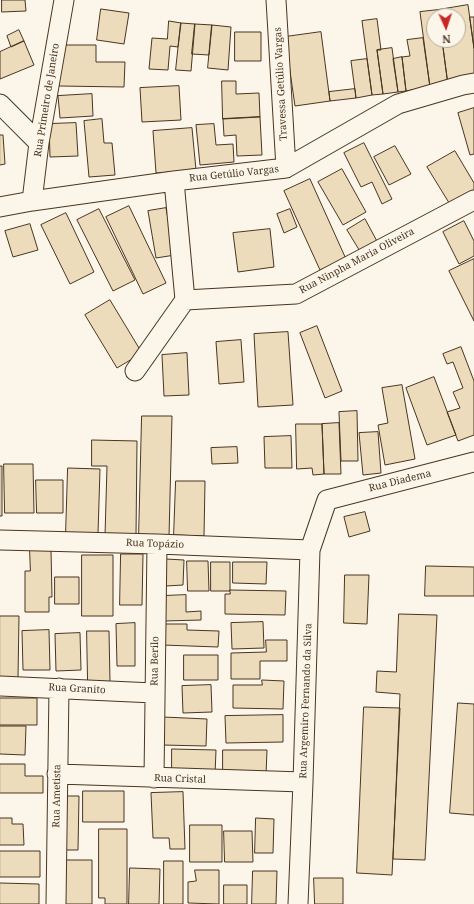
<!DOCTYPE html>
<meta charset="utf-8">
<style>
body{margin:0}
#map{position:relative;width:474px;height:904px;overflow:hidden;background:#fbf6e9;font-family:"Noto Serif",serif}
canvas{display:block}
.north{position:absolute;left:426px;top:8px;width:40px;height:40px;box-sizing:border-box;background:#fbf6e9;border:1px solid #b4a999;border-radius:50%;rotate:177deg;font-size:11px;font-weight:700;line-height:16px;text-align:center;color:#4a3520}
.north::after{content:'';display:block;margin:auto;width:14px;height:18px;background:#c62828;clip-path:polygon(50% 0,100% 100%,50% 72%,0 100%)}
</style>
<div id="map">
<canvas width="474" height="904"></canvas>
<div class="north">N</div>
</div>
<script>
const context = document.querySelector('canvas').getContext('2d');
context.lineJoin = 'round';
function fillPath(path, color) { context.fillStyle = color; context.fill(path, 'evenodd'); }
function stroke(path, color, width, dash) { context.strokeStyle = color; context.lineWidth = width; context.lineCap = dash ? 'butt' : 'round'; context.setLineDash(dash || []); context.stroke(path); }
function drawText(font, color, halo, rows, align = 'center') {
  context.font = font + ' "Noto Serif",serif'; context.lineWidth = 3; context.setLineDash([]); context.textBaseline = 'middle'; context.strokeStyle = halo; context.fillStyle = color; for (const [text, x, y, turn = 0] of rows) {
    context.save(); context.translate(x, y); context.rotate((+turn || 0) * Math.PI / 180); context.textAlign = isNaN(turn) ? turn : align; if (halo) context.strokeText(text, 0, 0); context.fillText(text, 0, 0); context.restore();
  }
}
const building = new Path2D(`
 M 2,0 L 25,0 L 26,11 L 2,12 Z
 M 468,5 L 474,48 L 474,82 L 448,85 L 442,40 L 458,40 L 458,16 L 439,16 L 438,10 Z
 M 101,9 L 129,13 L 124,44 L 97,40 Z
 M 438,10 L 439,16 L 434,16 L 434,40 L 442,40 L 448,85 L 430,87 L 420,12 Z
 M 470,17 L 474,17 L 474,48 Z
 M 377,19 L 381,50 L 377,50 L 383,94 L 372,95 L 362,21 Z
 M 169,21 L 181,23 L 178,47 L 170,46 L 168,70 L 149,69 L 152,38 L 167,39 Z
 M 181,23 L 195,24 L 191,71 L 176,70 Z
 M 195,24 L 212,25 L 209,55 L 192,54 Z
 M 212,25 L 231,27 L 228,70 L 208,68 Z
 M 19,30 L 24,41 L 11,47 L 7,36 Z
 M 235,32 L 261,32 L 261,61 L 235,61 Z
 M 321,32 L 330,101 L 295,106 L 285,37 Z
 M 423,38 L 430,87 L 406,91 L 402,57 L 410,56 L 407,40 Z
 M 24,41 L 34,65 L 0,79 L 0,52 Z
 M 59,45 L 96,45 L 96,62 L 125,62 L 124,87 L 59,86 Z
 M 392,48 L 398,92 L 383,94 L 377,50 Z
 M 402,57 L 406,91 L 398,92 L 393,59 Z
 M 367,59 L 372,95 L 356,98 L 351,61 Z
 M 222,81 L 236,81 L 236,94 L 259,93 L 260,117 L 223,119 Z
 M 179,86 L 181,120 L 142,122 L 140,88 Z
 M 355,89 L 356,98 L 330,101 L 329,92 Z
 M 92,94 L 93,116 L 60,118 L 58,96 Z
 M 474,108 L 474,154 L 470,155 L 458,113 Z
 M 260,117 L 262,155 L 237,156 L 236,135 L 224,136 L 223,119 Z
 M 102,119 L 104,143 L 112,143 L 115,175 L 89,177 L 84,121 Z
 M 76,123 L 78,156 L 50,157 L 49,124 Z
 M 214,124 L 216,145 L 233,144 L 234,162 L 200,165 L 196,125 Z
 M 192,128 L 196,170 L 156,173 L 153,131 Z
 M 0,135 L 3,135 L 5,164 L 0,165 Z
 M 364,143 L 392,199 L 382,204 L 372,182 L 361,187 L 344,153 Z
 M 395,146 L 411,174 L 389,185 L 374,157 Z
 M 455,151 L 474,183 L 474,192 L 451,206 L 427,167 Z
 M 342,169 L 366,212 L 343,225 L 318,182 Z
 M 310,179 L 346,259 L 320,270 L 284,191 Z
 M 129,206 L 166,283 L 143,294 L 106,217 Z
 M 166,208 L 175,255 L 156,258 L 148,211 Z
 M 99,209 L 135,280 L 113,291 L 77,220 Z
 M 290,209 L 297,227 L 284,233 L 277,214 Z
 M 66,213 L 94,272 L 70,284 L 41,225 Z
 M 365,219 L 378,243 L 361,253 L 347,230 Z
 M 464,221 L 474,241 L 474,256 L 459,264 L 443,232 Z
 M 30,224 L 38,250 L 13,257 L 5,231 Z
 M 270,229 L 274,267 L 238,272 L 233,233 Z
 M 474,259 L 474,321 L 449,271 Z
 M 110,300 L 142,353 L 117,368 L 85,315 Z
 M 317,326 L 342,391 L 325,398 L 300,333 Z
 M 288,332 L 293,405 L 258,407 L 254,334 Z
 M 241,340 L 244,382 L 219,384 L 216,342 Z
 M 461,347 L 474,381 L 474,435 L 458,441 L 447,412 L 460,408 L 453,392 L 463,388 L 453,362 L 447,364 L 443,354 Z
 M 187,353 L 189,395 L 164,396 L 162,355 Z
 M 434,377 L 456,435 L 427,445 L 406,388 Z
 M 402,385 L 415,459 L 385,465 L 378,425 L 388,423 L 382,388 Z
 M 357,411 L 358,461 L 341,461 L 339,412 Z
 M 142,416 L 172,416 L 169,537 L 139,536 Z
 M 339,423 L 341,474 L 324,474 L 322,424 Z
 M 296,424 L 322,424 L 324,474 L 313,475 L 312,468 L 297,469 Z
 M 378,432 L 381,473 L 363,475 L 359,433 Z
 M 291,436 L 292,468 L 265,468 L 264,437 Z
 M 92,440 L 137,441 L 136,536 L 105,536 L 107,466 L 92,466 Z
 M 237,447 L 238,463 L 212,464 L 211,448 Z
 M 4,464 L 33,464 L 34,513 L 5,513 Z
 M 0,466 L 2,466 L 2,516 L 0,516 Z
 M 68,468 L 100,469 L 98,534 L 66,533 Z
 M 36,480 L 63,480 L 63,513 L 37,513 Z
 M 176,481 L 205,481 L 204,536 L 174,535 Z
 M 365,512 L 370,531 L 349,537 L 344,517 Z
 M 30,550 L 51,550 L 52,597 L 49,597 L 49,612 L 25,612 L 25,571 L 30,571 Z
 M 121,554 L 143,554 L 142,605 L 120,605 Z
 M 82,555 L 113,555 L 113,616 L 82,616 Z
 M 166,559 L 184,560 L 183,585 L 166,586 Z
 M 187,561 L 208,561 L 209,591 L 188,591 Z
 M 211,562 L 230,562 L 230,591 L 211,591 Z
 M 233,562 L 267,562 L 266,584 L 233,583 Z
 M 426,566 L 474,567 L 474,596 L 425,596 Z
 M 345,575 L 369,575 L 367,624 L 344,623 Z
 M 55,577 L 79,577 L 79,604 L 55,604 Z
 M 230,590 L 286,591 L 285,615 L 225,614 L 225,594 L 230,594 Z
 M 186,595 L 186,612 L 201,611 L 201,620 L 164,621 L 163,596 Z
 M 399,614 L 437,615 L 425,860 L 393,859 L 400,694 L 376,692 L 377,671 L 396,672 Z
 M 0,616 L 19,616 L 18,678 L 0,677 Z
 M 263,622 L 264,648 L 232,649 L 231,623 Z
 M 135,623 L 135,666 L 117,666 L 116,624 Z
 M 163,624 L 187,624 L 187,630 L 219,631 L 218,647 L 162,645 Z
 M 49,630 L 50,670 L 23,670 L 22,631 Z
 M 87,631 L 109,631 L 110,682 L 88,683 Z
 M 80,633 L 81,670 L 56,671 L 55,634 Z
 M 266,640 L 287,640 L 287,661 L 260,661 L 260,679 L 231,679 L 231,653 L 266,652 Z
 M 184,655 L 218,655 L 218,680 L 184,680 Z
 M 262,680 L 284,681 L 283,709 L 233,708 L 233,685 L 262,685 Z
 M 211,685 L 212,712 L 183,713 L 182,686 Z
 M 0,698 L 37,698 L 37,725 L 0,725 Z
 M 458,703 L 474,704 L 474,815 L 450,813 Z
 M 364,707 L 400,708 L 392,875 L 357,873 Z
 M 283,715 L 283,742 L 226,743 L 225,716 Z
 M 163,717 L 207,719 L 206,746 L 162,745 Z
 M 0,726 L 26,726 L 25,755 L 0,754 Z
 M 172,749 L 216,750 L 215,775 L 172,774 Z
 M 223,750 L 267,750 L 266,775 L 223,775 Z
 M 0,764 L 25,764 L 25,776 L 43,776 L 43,793 L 0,793 Z
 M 83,791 L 124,791 L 124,822 L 83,822 Z
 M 183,792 L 185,849 L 170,849 L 169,838 L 153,838 L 151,793 Z
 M 66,796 L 79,796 L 78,850 L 65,850 Z
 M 0,818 L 12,818 L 12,824 L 23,824 L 24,845 L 0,845 Z
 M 256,818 L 274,819 L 273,853 L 255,853 Z
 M 190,825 L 222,825 L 222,862 L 190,862 Z
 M 99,829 L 127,829 L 127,904 L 105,904 L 105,898 L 99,898 Z
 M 224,831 L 252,831 L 253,862 L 225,862 Z
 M 0,851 L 40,851 L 40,877 L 0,877 Z
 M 64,860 L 92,860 L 92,904 L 64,904 Z
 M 164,861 L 183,861 L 183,904 L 164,904 Z
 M 130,868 L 160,869 L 159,904 L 129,904 Z
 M 195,870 L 219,870 L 219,904 L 188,903 L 188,882 L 196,881 Z
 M 253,871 L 277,871 L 276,904 L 252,904 Z
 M 314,878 L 343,878 L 343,904 L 315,904 Z
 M 0,883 L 39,884 L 39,904 L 0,904 Z
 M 224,885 L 247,885 L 247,904 L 224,904 Z`);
fillPath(building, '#ecdcbc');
stroke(building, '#4a3520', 1);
const minor = new Path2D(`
 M 276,0 L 286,168
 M 0,104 L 39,143
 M 174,181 L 185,300 L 296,294 L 474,200
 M 32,201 L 39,143 L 64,0
 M 0,207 L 32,201 L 174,181 L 286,168 L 398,104 L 463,85 L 474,83
 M 135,371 L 185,300
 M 0,540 L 157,544 L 310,550
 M 0,686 L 154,693
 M 57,774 L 303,782
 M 154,778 L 157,544
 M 56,904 L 59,688
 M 298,904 L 303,782 L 310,550 L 327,500 L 474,462`);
stroke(minor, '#4a3520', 21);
stroke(minor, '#fbf6e9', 19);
drawText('10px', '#4a3520', '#fbf6e9', [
 ["Travessa Getúlio Vargas",281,84,-93],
 ["Rua Primeiro de Janeiro",47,100,-81],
 ["Rua Getúlio Vargas",234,174,-6],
 ["Rua Ninpha Maria Oliveira",357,261,-28],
 ["Rua Diadema",400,481,-14],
 ["Rua Topázio",155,544,2],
 ["Rua Berilo",155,661,-89],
 ["Rua Granito",77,689,3],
 ["Rua Argemiro Fernando da Silva",306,701,-88],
 ["Rua Cristal",180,779,2],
 ["Rua Ametista",57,796,-89]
]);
</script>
